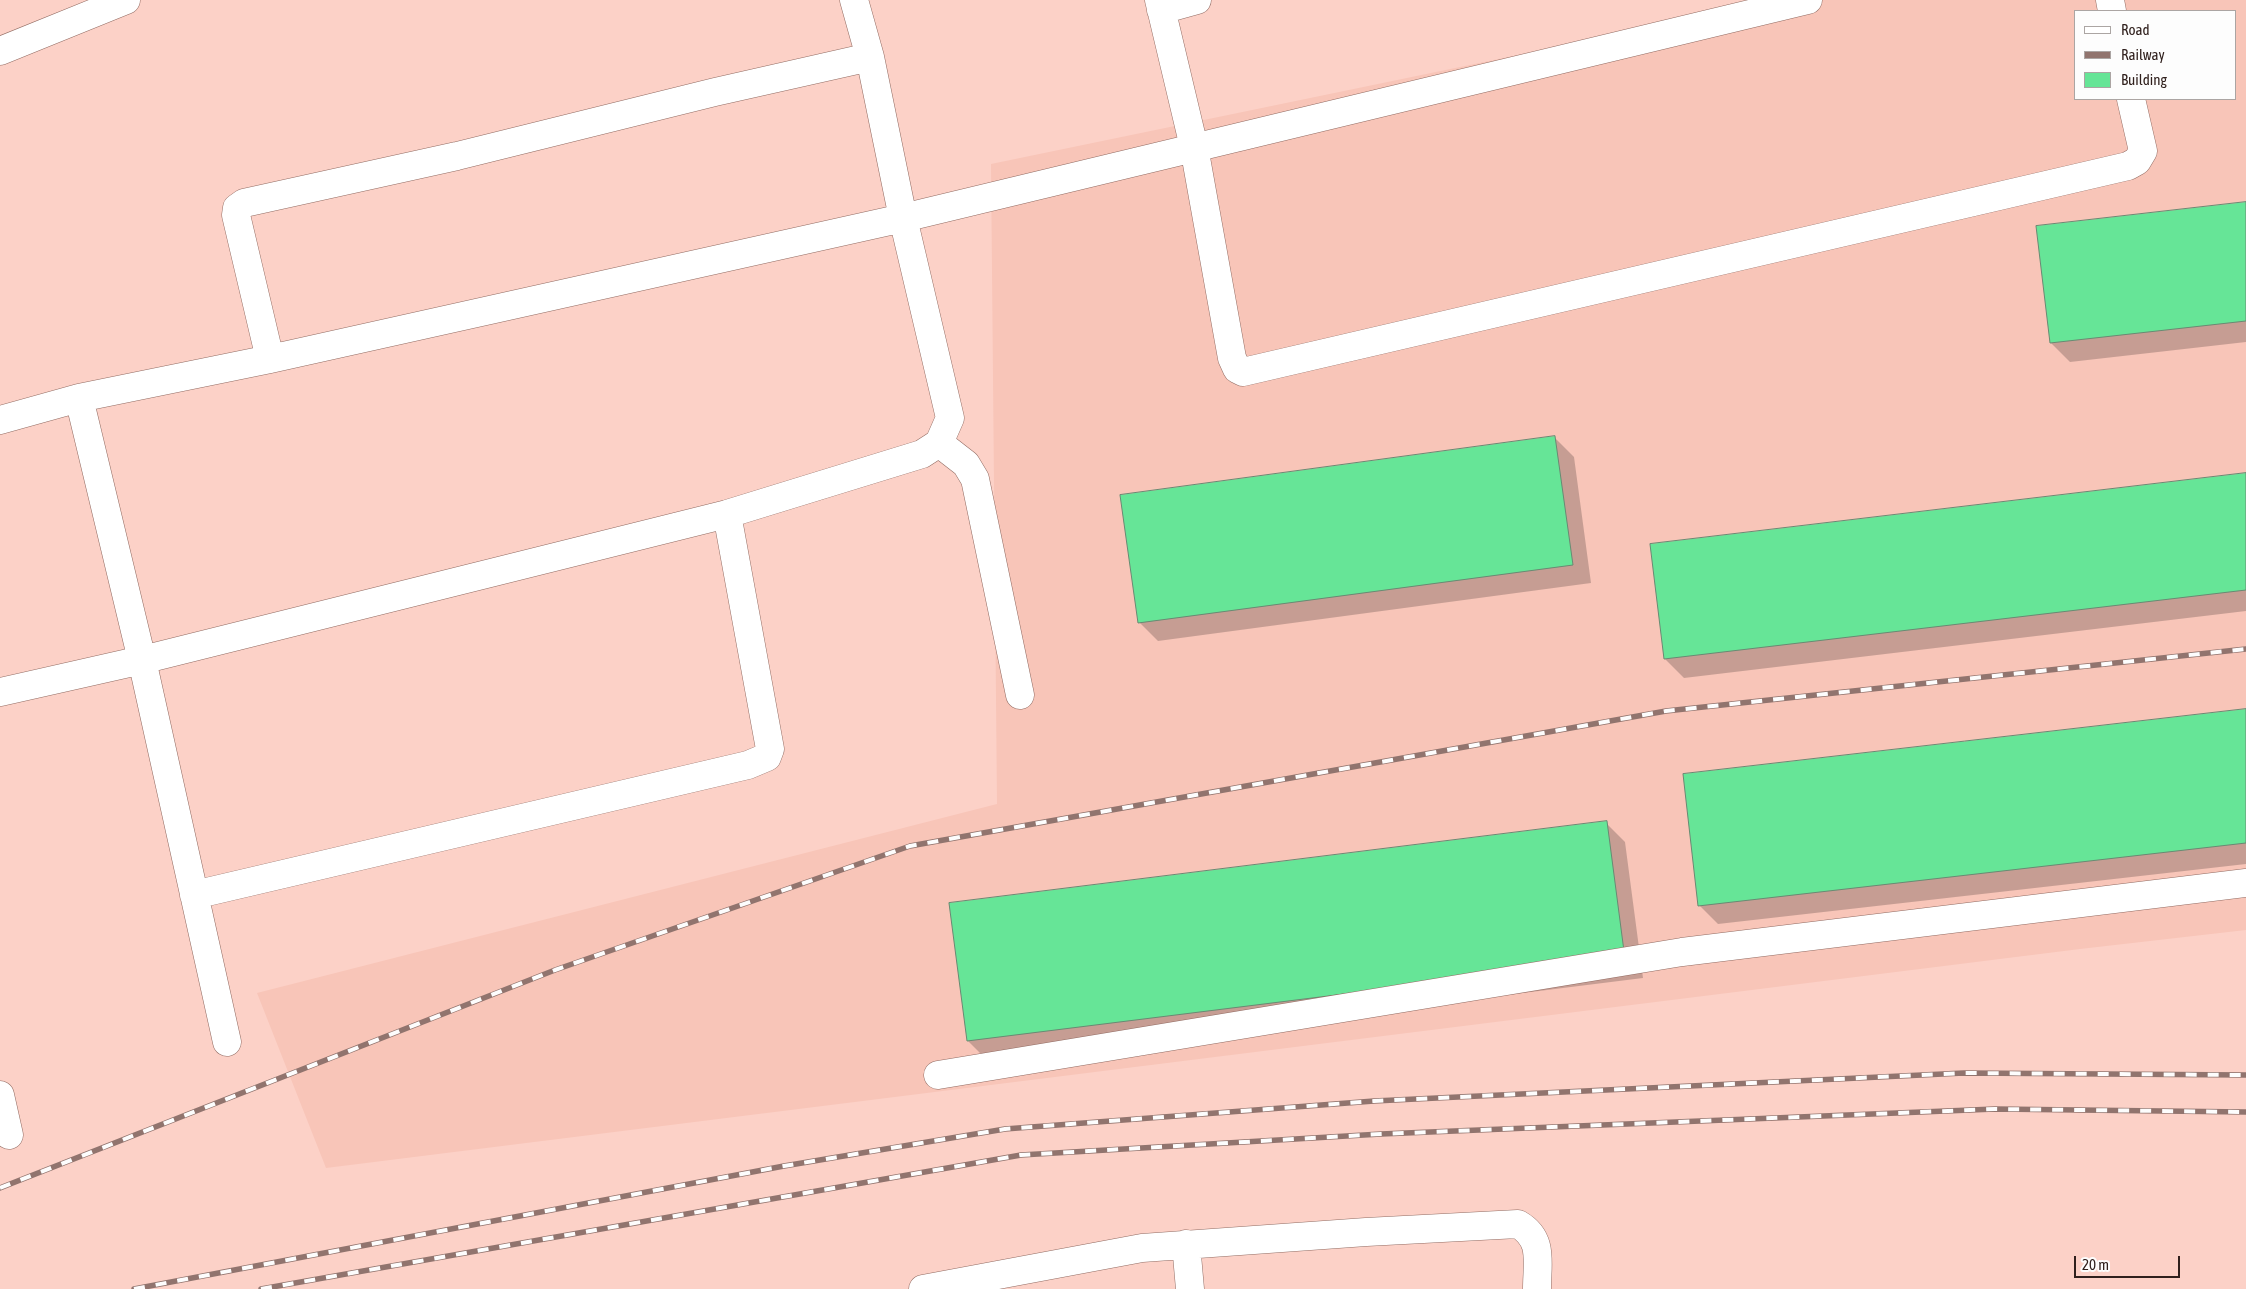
<!DOCTYPE html>
<style>
body{margin:0}
#map{position:relative;width:2246px;height:1289px;overflow:hidden;background:#fcd1c7;font-family:"Asap Condensed",sans-serif}
canvas{display:block}
.legend{position:absolute;left:2074px;top:10px;width:162px;height:90px;box-sizing:border-box;background:#fdfdfd;border:1px solid #aba5a3;margin:0;padding:6px 9px;list-style:none;font-size:15px;color:#30201d}
.legend li{display:flex;align-items:center;gap:10px;height:25px}
.legend b{width:25px;border:1px solid #aba5a3}
.scale{position:absolute;left:2074px;top:1256px;width:106px;height:22px;box-sizing:border-box;border:2px solid #30201d;border-top:0;padding-left:6px;font-size:15px;line-height:18px;white-space:nowrap;color:#30201d;-webkit-text-stroke:4px #fdfdfd;paint-order:stroke}
</style>
<div id="map">
<canvas width="2246" height="1289"></canvas>
<ul class="legend">
<li><b style="height:6px;background:#fff"></b>Road</li>
<li><b style="height:6px;background:#91746e"></b>Railway</li>
<li><b style="height:14px;background:#66e597"></b>Building</li>
</ul>
<div class="scale">20 m</div>
</div>
<script>
const context = document.querySelector('canvas').getContext('2d');
context.lineJoin = 'round';
function fillPath(path, color) { context.fillStyle = color; context.fill(path, 'evenodd'); }
function stroke(path, color, width, dash) { context.strokeStyle = color; context.lineWidth = width; context.lineCap = dash ? 'butt' : 'round'; context.setLineDash(dash || []); context.stroke(path); }
fillPath(new Path2D(`
 M 1784,0 L 2246,0 L 2246,930 L 2080,949 L 326,1168 L 257,993 L 997,804 L 991,164 ZM 2075,11 L 2235,11 L 2235,99 L 2075,99 Z`), '#f8c5b8');
fillPath(new Path2D(`
 M 2246,204 L 2246,342 L 2070,362 L 2051,343 Z
 M 1555,438 L 1574,457 L 1591,583 L 1158,641 L 1139,622 Z
 M 2246,474 L 2246,611 L 1684,678 L 1665,659 Z
 M 2246,711 L 2246,864 L 1718,924 L 1699,905 Z
 M 1606,823 L 1625,842 L 1643,978 L 987,1060 L 968,1041 Z`), '#0003');
const building = new Path2D(`
 M 2246,202 L 2246,321 L 2050,343 L 2036,226 Z
 M 1555,436 L 1573,565 L 1138,623 L 1120,495 Z
 M 2246,473 L 2246,590 L 1664,659 L 1650,544 Z
 M 2246,709 L 2246,843 L 1698,906 L 1683,774 Z
 M 1607,821 L 1625,959 L 967,1041 L 949,903 Z`);
fillPath(building, '#66e597');
stroke(building, '#698a73', 1);
const minor = new Path2D(`
 M 1159,0 L 1194,147 L 1232,358 L 1237,369 L 1243,372 L 2128,166 L 2137,161 L 2143,151 L 2131,99
 M 2110,0 L 2112,11
 M 1161,10 L 1197,0
 M 0,51 L 126,0
 M 270,359 L 236,215 L 237,208 L 244,203 L 457,156 L 715,92 L 870,57
 M 79,398 L 142,660 L 227,1042
 M 0,420 L 79,398 L 270,359 L 903,218 L 1808,0
 M 939,443 L 966,464 L 975,479 L 1020,695
 M 0,692 L 142,660 L 727,514 L 922,454 L 939,443 L 950,418 L 903,218 L 870,57 L 854,0
 M 194,895 L 748,765 L 767,757 L 770,749 L 727,514
 M 938,1075 L 1682,952 L 2246,883
 M 0,1095 L 9,1135
 M 1186,1244 L 1190,1289
 M 923,1289 L 1142,1248 L 1366,1232 L 1518,1224 C 1544,1239 1537,1262 1537,1289`);
stroke(minor, '#926c63', 29);
stroke(minor, '#fff', 28);
const rail = new Path2D(`
 M 0,1188 L 555,970 L 910,846 L 1666,711 L 2246,649
 M 134,1289 L 784,1166 L 1005,1129 L 1374,1101 L 1964,1073 L 2246,1075
 M 261,1289 L 1021,1155 L 1381,1134 L 1995,1109 L 2246,1112`);
stroke(rail, '#91746e', 5.5);
stroke(rail, '#fdfdfd', 4, [11]);
</script>
